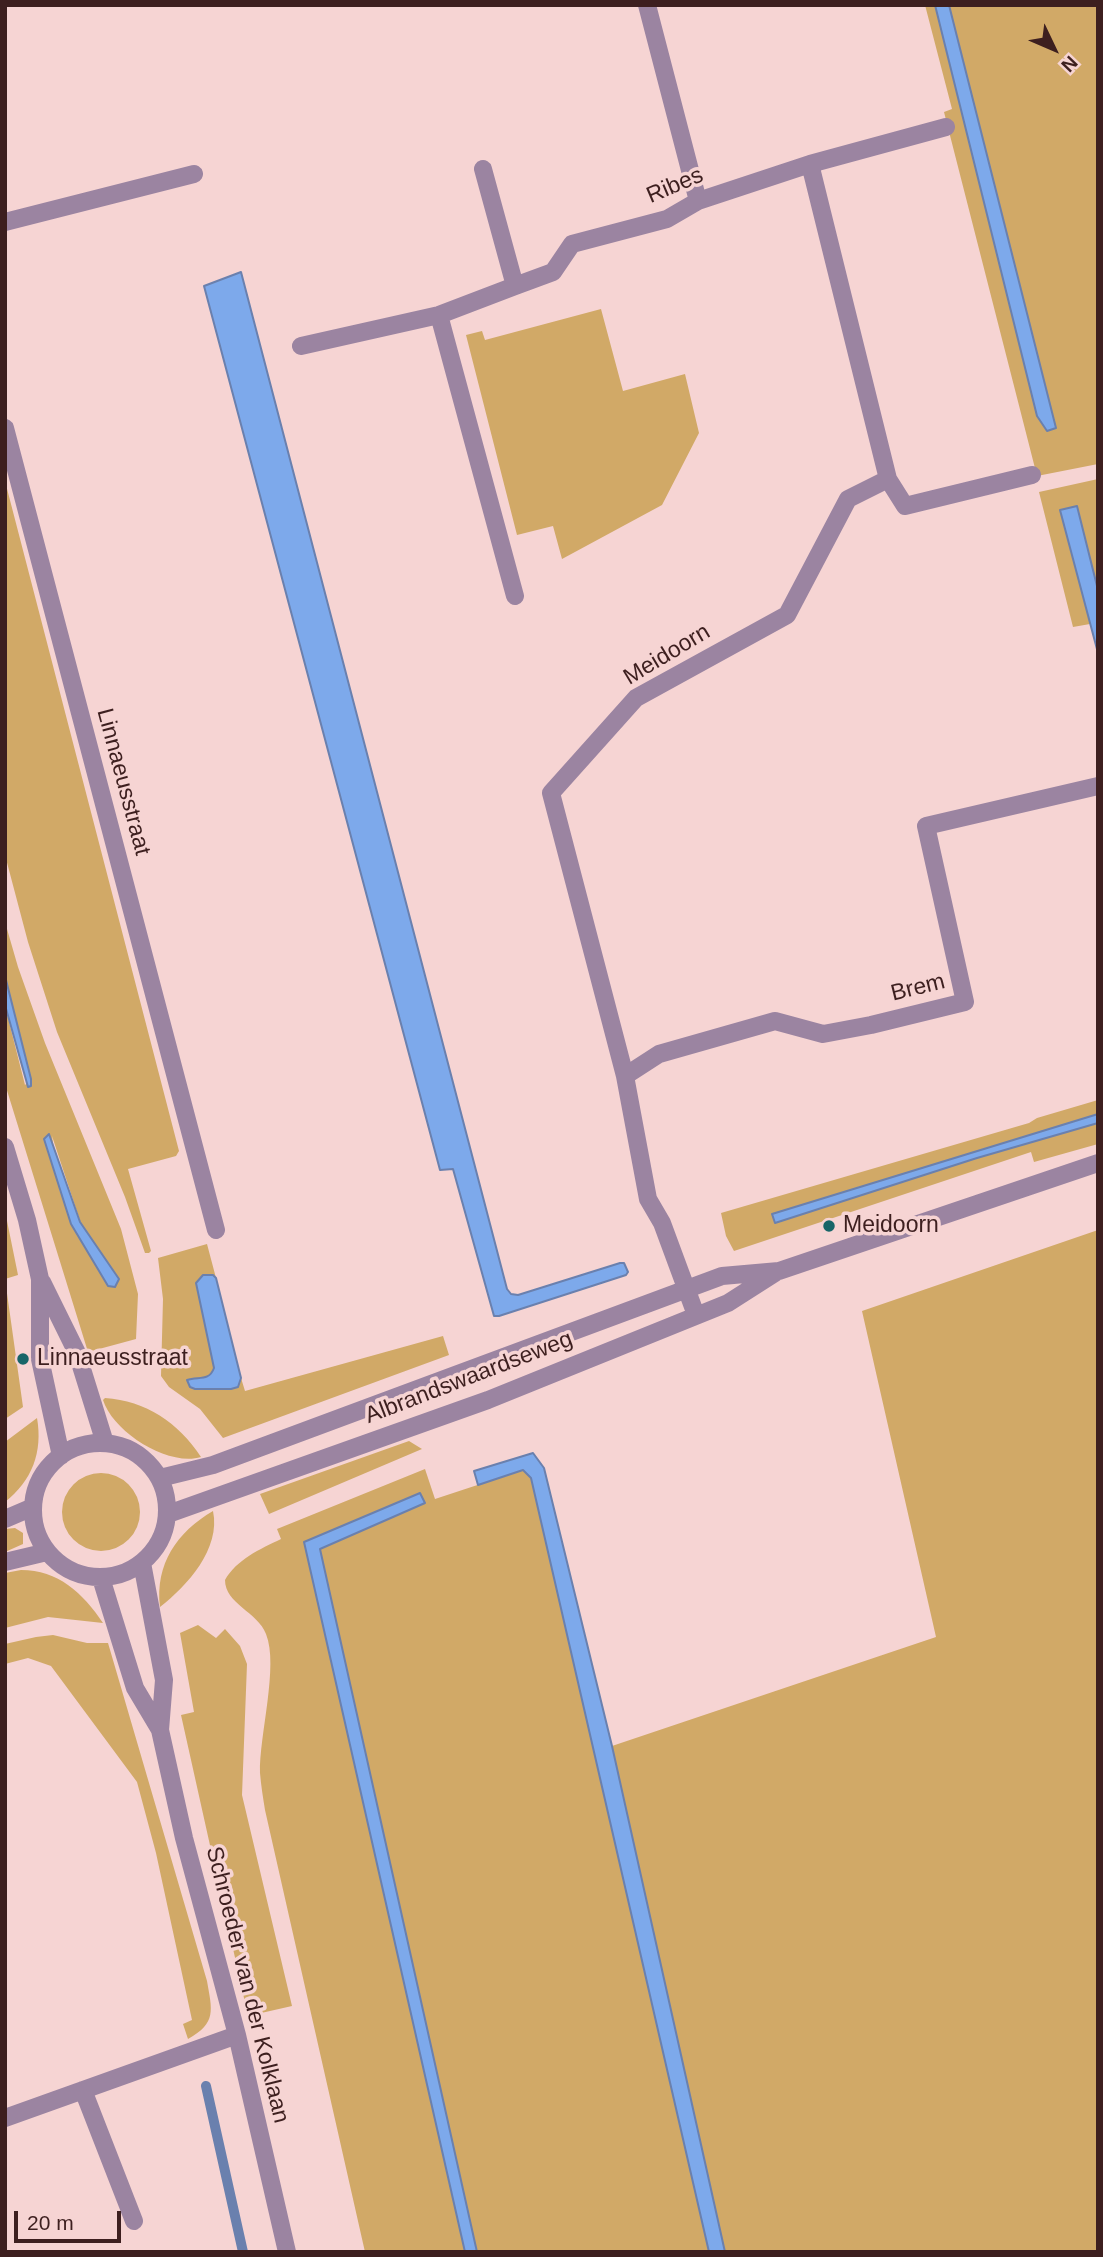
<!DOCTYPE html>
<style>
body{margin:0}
#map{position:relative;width:1103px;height:2257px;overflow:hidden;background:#f6d4d3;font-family:Arial,sans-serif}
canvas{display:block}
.frame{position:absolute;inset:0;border:7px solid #3d1f1f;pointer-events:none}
.north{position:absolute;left:1019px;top:14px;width:70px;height:70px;-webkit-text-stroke:5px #f6d4d3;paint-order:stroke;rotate:134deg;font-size:19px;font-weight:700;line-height:28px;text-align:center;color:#3d1f1f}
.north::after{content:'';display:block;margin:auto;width:24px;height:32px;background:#3d1f1f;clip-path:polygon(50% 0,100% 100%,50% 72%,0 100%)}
.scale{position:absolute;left:14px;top:2211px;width:107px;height:32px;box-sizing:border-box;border:4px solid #3d1f1f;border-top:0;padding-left:9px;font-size:21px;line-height:24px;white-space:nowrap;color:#3d1f1f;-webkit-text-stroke:5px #f6d4d3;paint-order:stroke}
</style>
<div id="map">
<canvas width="1103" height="2257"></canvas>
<div class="frame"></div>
<div class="north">N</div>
<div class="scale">20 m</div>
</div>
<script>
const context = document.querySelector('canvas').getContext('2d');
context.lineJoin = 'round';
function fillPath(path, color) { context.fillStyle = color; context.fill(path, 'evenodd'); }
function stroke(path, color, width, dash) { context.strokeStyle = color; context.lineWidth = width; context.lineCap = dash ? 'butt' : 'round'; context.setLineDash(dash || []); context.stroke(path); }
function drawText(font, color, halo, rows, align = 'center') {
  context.font = font + ' Arial,sans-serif'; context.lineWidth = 7; context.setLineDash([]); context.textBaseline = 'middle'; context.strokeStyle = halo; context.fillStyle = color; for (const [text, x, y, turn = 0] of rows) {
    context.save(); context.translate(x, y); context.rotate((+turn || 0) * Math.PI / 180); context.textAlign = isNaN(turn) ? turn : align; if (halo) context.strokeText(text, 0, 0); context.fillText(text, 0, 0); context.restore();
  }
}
fillPath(new Path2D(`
 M 925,5 L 935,5 L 1037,416 L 1047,431 L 1056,428 L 949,5 L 1098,5 L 1098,464 L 1037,476 L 944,112 L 952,109 Z
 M 601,309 L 623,391 L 685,374 L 699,433 L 662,505 L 562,559 L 553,526 L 517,535 L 466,335 L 482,331 L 485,340 Z
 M 1098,479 L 1098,590 L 1077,506 L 1060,510 L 1090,624 L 1073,627 L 1039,492 Z
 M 5,481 L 179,1151 L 176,1156 L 128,1169 L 151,1251 L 149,1253 L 145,1253 L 125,1197 L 57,1032 L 28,942 L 5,855 Z
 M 5,922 L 18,967 L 45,1043 L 121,1229 L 138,1294 L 136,1339 L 88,1352 L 5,1084 L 5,1006 L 25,1085 L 31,1079 L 5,976 ZM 52,1136 L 82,1227 L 60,1192 Z
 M 1098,1100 L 1098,1114 L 773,1215 L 775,1222 L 977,1158 L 1098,1123 L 1098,1144 L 1034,1162 L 1031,1152 L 734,1251 L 726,1236 L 721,1213 L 1029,1123 L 1037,1118 Z
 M 5,1211 L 18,1275 L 5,1279 L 23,1407 L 5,1419 Z
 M 1098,1230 L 1098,2252 L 725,2252 L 612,1746 L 936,1637 L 862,1311 Z
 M 207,1244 L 216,1278 L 213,1275 L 196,1283 L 214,1368 C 211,1380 200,1379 190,1379 L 240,1383 L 241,1378 L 245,1391 L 443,1336 L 449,1355 L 223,1438 L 200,1409 L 169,1387 L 161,1376 L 163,1299 L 158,1258 Z
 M 105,1398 C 146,1401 178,1422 201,1457 C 168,1467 113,1432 103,1400 Z
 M 37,1418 C 43,1452 32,1481 5,1502 L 5,1442 Z
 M 409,1441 L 422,1449 L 269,1514 L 260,1494 Z
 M 425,1469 L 435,1499 L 523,1470 L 531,1478 L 709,2252 L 477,2252 L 320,1549 L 424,1503 L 304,1542 L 465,2252 L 365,2252 L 265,1810 C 263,1798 261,1785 260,1773 C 259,1736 279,1666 266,1634 C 258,1612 225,1604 225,1580 C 236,1560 260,1549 281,1539 L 277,1529 Z
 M62 1512a39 39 0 1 1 78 0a39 39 0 1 1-78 0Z
 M 213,1511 C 221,1549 187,1586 160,1607 C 155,1564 177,1532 213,1511 Z
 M 15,1528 L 23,1533 L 23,1544 L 5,1552 L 5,1529 Z
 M 21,1570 C 58,1570 83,1593 103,1623 L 48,1617 L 5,1628 L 5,1573 Z
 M 198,1625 L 216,1638 L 225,1629 L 240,1646 L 247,1664 L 242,1795 L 292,2006 L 248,2016 L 181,1715 L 194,1712 L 180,1633 Z
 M 53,1635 L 87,1643 L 108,1643 L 207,1981 C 212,2010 217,2023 188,2039 L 183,2024 L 192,2020 L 156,1853 L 137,1782 L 51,1666 L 28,1658 L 5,1664 L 5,1644 L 36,1637 Z`), '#d1a967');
const water = new Path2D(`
 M 935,5 L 949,5 L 1056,428 L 1047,431 L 1037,416 Z
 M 241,272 L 507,1289 L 511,1294 L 518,1295 L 620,1263 L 624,1263 L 628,1272 L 626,1275 L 499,1316 L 494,1316 L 453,1169 L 440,1170 L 204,286 Z
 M 1077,506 L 1098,590 L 1098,653 L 1060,510 Z
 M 5,976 L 31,1079 L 31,1086 L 28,1087 L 5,1005 Z
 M 1098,1114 L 1098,1123 L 977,1158 L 775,1223 L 772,1214 Z
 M 49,1134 L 80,1222 L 119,1279 L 115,1287 L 108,1286 L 71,1224 L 44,1139 Z
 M 203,1275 L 213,1275 L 216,1278 L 241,1378 L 238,1387 L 231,1389 L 195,1389 L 190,1387 L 187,1380 C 198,1376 209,1382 214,1368 L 196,1283 Z
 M 533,1453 L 544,1468 L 612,1746 L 725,2252 L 709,2252 L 531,1478 L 523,1470 L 478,1485 L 474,1471 Z
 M 420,1493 L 425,1503 L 320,1549 L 477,2252 L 465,2252 L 304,1542 Z`);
fillPath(water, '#7da9eb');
stroke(water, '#6a80ae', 2);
stroke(new Path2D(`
 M 206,2086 L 243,2252`), '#6a80ae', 10);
stroke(new Path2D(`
 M 647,5 L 698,201
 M 483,169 L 515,286
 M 5,222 L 194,174
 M 439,315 L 515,596
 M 301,346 L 439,315 L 515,286 L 553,272 L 572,244 L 667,219 L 698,201 L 810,164 L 946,127
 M 5,428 L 216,1230
 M 888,479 L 905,506 L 1032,475
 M 625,1076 L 659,1054 L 775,1021 L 823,1034 L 871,1025 L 965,1002 L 926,826 L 1098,786
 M 5,1147 L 27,1220 L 40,1279 L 40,1359 L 61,1456
 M 42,1282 L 77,1353 L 105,1443
 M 696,1315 L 662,1223 L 648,1199 L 625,1076 L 551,793 L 636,698 L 787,615 L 848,499 L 888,479 L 810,164
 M33 1510a67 67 0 1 1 134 0a67 67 0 1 1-134 0Z
 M 160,1478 L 213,1465 L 722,1276 L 779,1271 L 1098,1163
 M 168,1514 L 488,1400 L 728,1303 L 775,1273
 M 5,1519 L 33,1507
 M 5,1562 L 47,1552
 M 142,1563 L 164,1680 L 160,1730 L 184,1838 L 237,2035 L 287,2252
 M 101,1578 L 135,1688 L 160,1730
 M 83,2090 L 134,2221
 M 5,2118 L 237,2035`), '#9b84a1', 18);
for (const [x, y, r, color] of [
 [829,1226,7,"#176568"],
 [23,1359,7,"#176568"]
]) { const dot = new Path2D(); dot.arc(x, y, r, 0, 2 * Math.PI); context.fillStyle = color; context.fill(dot); stroke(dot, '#f6d4d3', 2.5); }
drawText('23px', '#3d1f1f', '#f6d4d3', [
 ["Ribes",675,186,-23],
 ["Meidoorn",667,655,-31],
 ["Linnaeusstraat",123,782,75],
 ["Brem",918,988,-14],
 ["Albrandswaardseweg",469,1378,-21],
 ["Schroeder van der Kolklaan",247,1985,76]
]);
drawText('23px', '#3d1f1f', '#f6d4d3', [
 ["Meidoorn",843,1226],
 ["Linnaeusstraat",37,1359]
], 'left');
</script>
